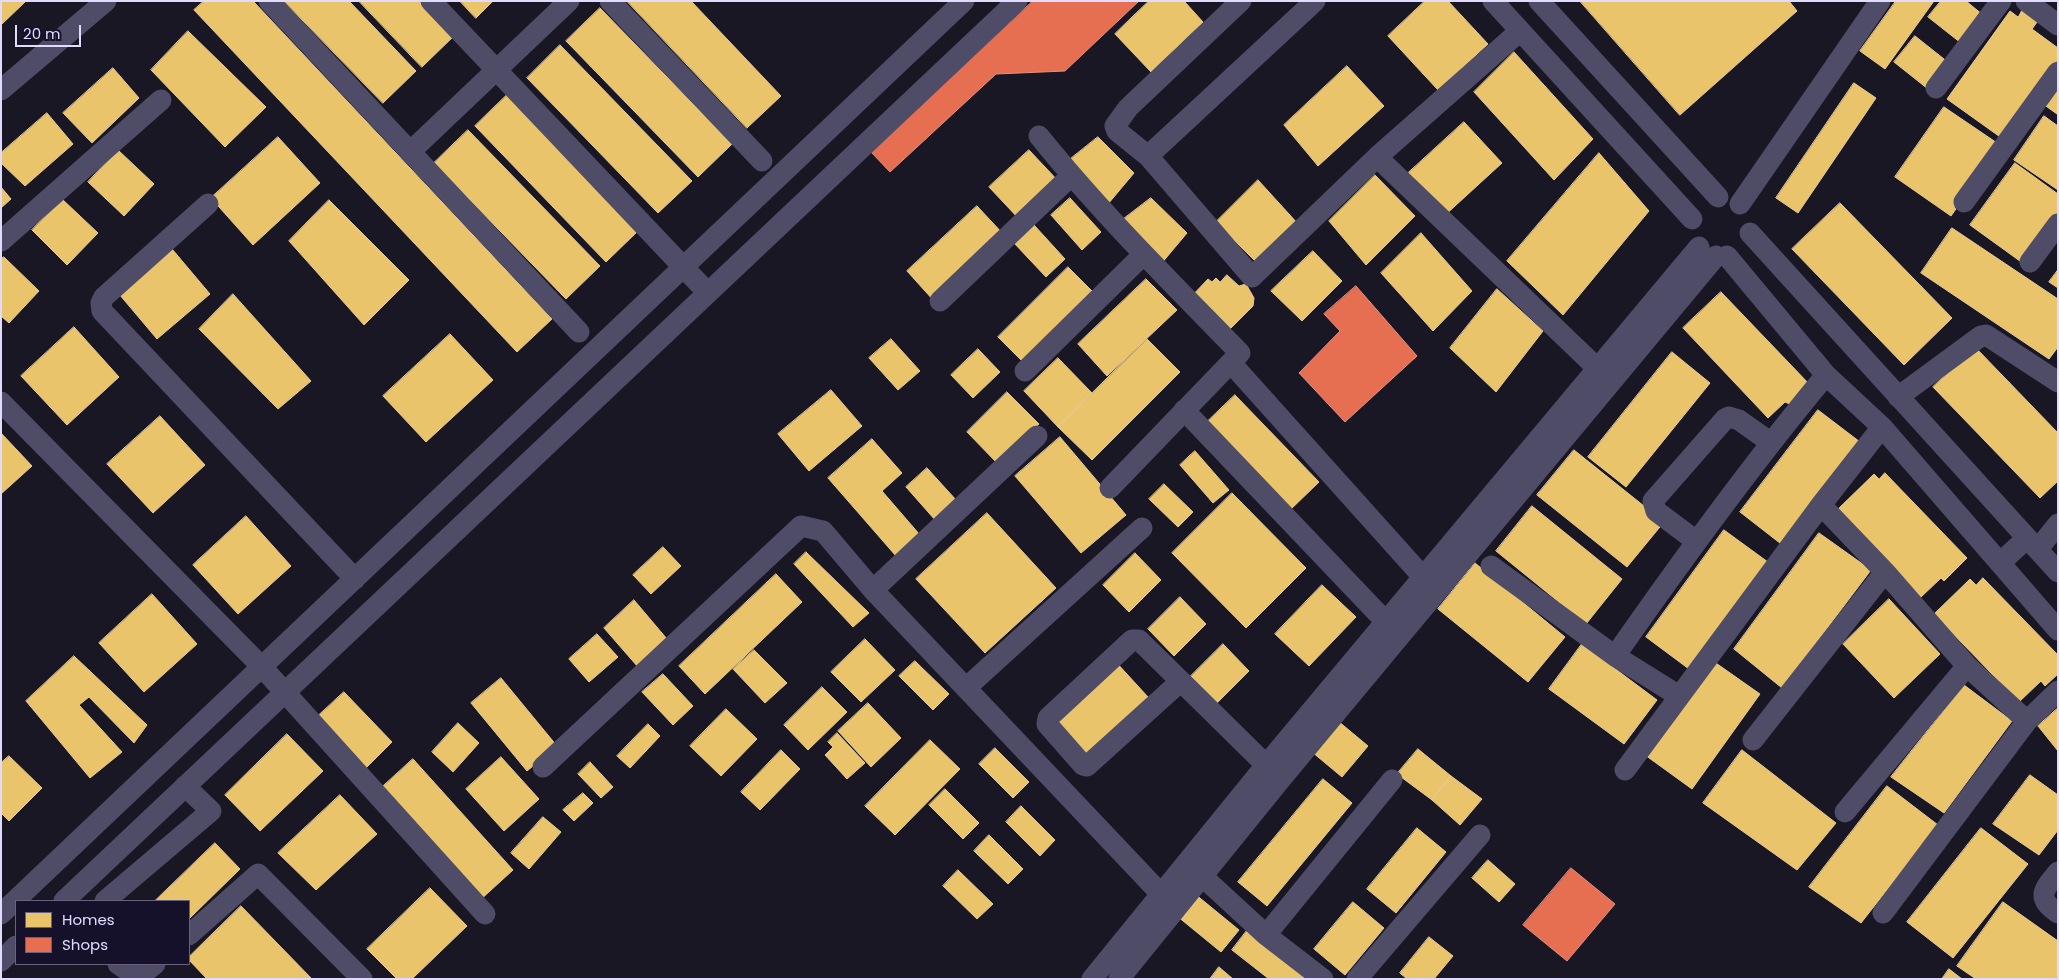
<!DOCTYPE html>
<style>
body{margin:0}
#map{position:relative;width:2059px;height:980px;overflow:hidden;background:#1a1725;font-family:Poppins,sans-serif}
canvas{display:block}
.frame{position:absolute;inset:0;border:2px solid #e0dbff;pointer-events:none}
.legend{position:absolute;left:15px;top:900px;width:175px;height:65px;box-sizing:border-box;background:#16112b;border:1px solid #676280;margin:0;padding:6px 9px;list-style:none;font-size:15px;color:#e0dbff}
.legend li{display:flex;align-items:center;gap:10px;height:25px}
.legend b{width:25px;border:1px solid #676280}
.scale{position:absolute;left:15px;top:25px;width:66px;height:22px;box-sizing:border-box;border:2px solid #e0dbff;border-top:0;padding-left:6px;font-size:15px;line-height:18px;white-space:nowrap;color:#e0dbff;-webkit-text-stroke:4px #16112b;paint-order:stroke}
</style>
<div id="map">
<canvas width="2059" height="980"></canvas>
<div class="frame"></div>
<ul class="legend">
<li><b style="height:14px;background:#e9c46a"></b>Homes</li>
<li><b style="height:14px;background:#e76f51"></b>Shops</li>
</ul>
<div class="scale">20 m</div>
</div>
<script>
const context = document.querySelector('canvas').getContext('2d');
context.lineJoin = 'round';
function fillPath(path, color) { context.fillStyle = color; context.fill(path, 'evenodd'); }
function stroke(path, color, width, dash) { context.strokeStyle = color; context.lineWidth = width; context.lineCap = dash ? 'butt' : 'round'; context.setLineDash(dash || []); context.stroke(path); }
const homes = new Path2D(`
 M 1,1 L 25,1 L 25,2 L 1,25 Z
 M 204,1 L 253,1 L 552,319 L 517,352 L 194,10 Z
 M 284,1 L 349,1 L 416,71 L 383,103 Z
 M 359,1 L 425,1 L 456,34 L 422,67 Z
 M 460,1 L 493,1 L 476,18 Z
 M 627,1 L 691,1 L 781,96 L 747,128 Z
 M 1149,1 L 1184,1 L 1203,22 L 1151,72 L 1115,34 Z
 M 1425,1 L 1448,1 L 1488,44 L 1438,90 L 1388,36 Z
 M 1580,1 L 1789,1 L 1797,11 L 1680,115 Z
 M 1896,1 L 1934,1 L 1885,69 L 1860,51 Z
 M 1941,1 L 1966,1 L 1983,15 L 1961,43 L 1928,17 Z
 M 2024,7 L 2040,18 L 2032,29 L 2058,48 L 2058,62 L 2003,139 L 1947,99 L 2010,11 L 2018,17 Z
 M 600,8 L 732,144 L 698,177 L 566,41 Z
 M 188,31 L 266,107 L 225,147 L 151,70 Z
 M 1915,36 L 1949,63 L 1928,89 L 1894,62 Z
 M 560,45 L 692,181 L 658,213 L 527,78 Z
 M 1514,52 L 1593,139 L 1554,180 L 1474,92 Z
 M 1347,66 L 1384,106 L 1318,166 L 1284,125 Z
 M 113,68 L 139,98 L 92,143 L 63,113 Z
 M 1854,83 L 1876,98 L 1798,213 L 1776,198 Z
 M 2058,84 L 2058,113 L 2057,114 L 2043,104 Z
 M 508,94 L 640,229 L 606,262 L 475,126 Z
 M 1944,107 L 2000,145 L 1951,216 L 1895,177 Z
 M 47,113 L 73,144 L 25,186 L 1,163 L 1,153 Z
 M 2044,116 L 2058,126 L 2058,190 L 2014,160 Z
 M 1464,122 L 1502,163 L 1443,217 L 1405,176 Z
 M 468,130 L 600,266 L 566,299 L 434,163 Z
 M 278,137 L 320,183 L 253,245 L 211,198 Z
 M 1098,137 L 1134,173 L 1108,204 L 1068,161 Z
 M 118,150 L 154,184 L 124,216 L 88,182 Z
 M 1029,150 L 1060,183 L 1020,220 L 989,187 Z
 M 1599,153 L 1649,211 L 1563,315 L 1507,261 Z
 M 2015,163 L 2058,194 L 2058,217 L 2024,264 L 1970,225 Z
 M 1375,175 L 1415,216 L 1366,265 L 1329,221 Z
 M 1258,180 L 1299,225 L 1259,265 L 1216,222 Z
 M 1,187 L 11,199 L 1,208 Z
 M 1070,198 L 1101,232 L 1082,250 L 1051,215 Z
 M 1151,198 L 1187,233 L 1161,264 L 1121,221 Z
 M 62,199 L 98,233 L 67,265 L 32,230 Z
 M 329,200 L 409,280 L 364,325 L 289,241 Z
 M 1840,203 L 1952,318 L 1904,365 L 1792,249 Z
 M 977,206 L 1005,236 L 934,301 L 907,271 Z
 M 1034,225 L 1065,259 L 1046,277 L 1014,243 Z
 M 1952,228 L 2058,299 L 2058,347 L 2049,359 L 1921,273 Z
 M 1421,233 L 1472,291 L 1433,331 L 1381,273 Z
 M 172,249 L 210,294 L 157,339 L 119,294 Z
 M 1313,251 L 1342,281 L 1302,321 L 1271,291 Z
 M 4,257 L 39,291 L 9,323 L 1,316 L 1,259 Z
 M 1068,267 L 1097,296 L 1027,366 L 998,337 Z
 M 2058,270 L 2058,288 L 2049,282 Z
 M 1227,275 L 1239,286 L 1246,284 L 1254,298 L 1253,306 L 1227,332 L 1190,298 L 1208,279 L 1212,282 L 1216,278 L 1220,282 Z
 M 1146,279 L 1177,310 L 1107,376 L 1078,344 Z
 M 1497,289 L 1543,331 L 1496,392 L 1450,348 Z
 M 1721,292 L 1811,386 L 1792,405 L 1785,402 L 1768,418 L 1683,328 Z
 M 233,294 L 311,381 L 278,409 L 199,329 Z
 M 74,327 L 119,377 L 67,425 L 21,376 Z
 M 450,334 L 493,380 L 426,442 L 383,396 Z
 M 891,339 L 920,371 L 898,390 L 869,358 Z
 M 1147,339 L 1180,372 L 1092,460 L 1058,427 Z
 M 1975,347 L 2058,433 L 2058,481 L 2040,498 L 1933,387 Z
 M 978,349 L 1000,372 L 973,398 L 951,375 Z
 M 1672,352 L 1710,383 L 1626,487 L 1588,457 Z
 M 1058,358 L 1092,393 L 1058,427 L 1024,391 Z
 M 831,390 L 862,426 L 809,471 L 778,434 Z
 M 1007,392 L 1039,424 L 998,464 L 967,432 Z
 M 1235,395 L 1319,482 L 1288,512 L 1204,425 Z
 M 1818,410 L 1864,445 L 1785,547 L 1740,512 Z
 M 160,416 L 205,465 L 153,513 L 107,464 Z
 M 1,433 L 32,466 L 1,494 Z
 M 1060,437 L 1126,515 L 1081,553 L 1015,476 Z
 M 872,439 L 902,473 L 882,491 L 920,535 L 896,556 L 828,478 Z
 M 1574,450 L 1664,522 L 1627,567 L 1537,495 Z
 M 1195,451 L 1229,490 L 1213,503 L 1180,465 Z
 M 927,468 L 957,501 L 936,521 L 906,487 Z
 M 1885,473 L 1967,558 L 1944,581 L 1941,578 L 1920,598 L 1836,511 L 1874,474 L 1879,479 Z
 M 1164,484 L 1193,512 L 1178,527 L 1149,499 Z
 M 1232,493 L 1306,568 L 1246,628 L 1172,553 Z
 M 1532,506 L 1622,579 L 1586,624 L 1496,551 Z
 M 987,513 L 1056,588 L 985,653 L 916,579 Z
 M 246,516 L 291,566 L 238,614 L 193,565 Z
 M 1724,530 L 1772,565 L 1693,672 L 1646,637 Z
 M 1819,533 L 1871,570 L 1782,688 L 1734,649 Z
 M 663,547 L 681,566 L 651,594 L 633,575 Z
 M 806,552 L 869,613 L 853,627 L 794,564 Z
 M 1135,553 L 1161,580 L 1129,612 L 1103,585 Z
 M 1475,563 L 1565,637 L 1528,682 L 1438,609 Z
 M 776,574 L 802,602 L 705,694 L 679,666 Z
 M 1983,578 L 2058,655 L 2058,674 L 2045,686 L 2041,681 L 2019,702 L 1934,614 L 1970,579 L 1976,585 Z
 M 1322,585 L 1356,617 L 1309,666 L 1275,634 Z
 M 152,594 L 197,644 L 144,692 L 99,643 Z
 M 1180,597 L 1206,624 L 1174,656 L 1148,629 Z
 M 1889,599 L 1940,654 L 1894,698 L 1843,644 Z
 M 634,600 L 667,639 L 638,667 L 604,628 Z
 M 597,634 L 618,657 L 589,682 L 569,659 Z
 M 865,639 L 895,670 L 861,702 L 831,672 Z
 M 1223,644 L 1249,671 L 1217,703 L 1191,676 Z
 M 1582,644 L 1657,700 L 1624,744 L 1549,689 Z
 M 754,650 L 787,683 L 765,703 L 733,669 Z
 M 74,656 L 147,725 L 134,743 L 89,697 L 79,705 L 122,752 L 90,778 L 26,701 Z
 M 915,661 L 949,694 L 933,710 L 899,676 Z
 M 1115,661 L 1148,697 L 1085,756 L 1051,721 Z
 M 1713,661 L 1760,694 L 1692,789 L 1645,755 Z
 M 663,674 L 693,706 L 673,725 L 642,692 Z
 M 501,678 L 557,746 L 527,771 L 471,703 Z
 M 1964,685 L 2012,721 L 1944,813 L 1891,777 Z
 M 822,687 L 847,712 L 808,750 L 784,725 Z
 M 344,692 L 392,742 L 365,769 L 316,718 Z
 M 868,703 L 901,738 L 871,767 L 838,731 Z
 M 2058,708 L 2058,751 L 2038,726 Z
 M 726,709 L 757,739 L 721,776 L 690,746 Z
 M 1338,721 L 1368,746 L 1342,777 L 1312,752 Z
 M 458,723 L 479,743 L 453,772 L 432,752 Z
 M 648,724 L 660,736 L 630,768 L 617,756 Z
 M 837,733 L 865,763 L 847,779 L 825,755 L 833,747 L 828,742 Z
 M 287,734 L 323,771 L 260,831 L 225,795 Z
 M 930,740 L 960,769 L 895,835 L 865,806 Z
 M 995,748 L 1029,782 L 1013,798 L 979,764 Z
 M 1418,749 L 1451,776 L 1432,800 L 1397,774 Z
 M 781,750 L 800,769 L 760,810 L 741,792 Z
 M 1742,750 L 1836,823 L 1797,870 L 1703,803 Z
 M 9,756 L 42,788 L 9,821 L 1,813 L 1,763 Z
 M 501,757 L 539,799 L 504,831 L 466,789 Z
 M 413,759 L 513,870 L 479,901 L 379,790 Z
 M 590,762 L 613,787 L 601,798 L 578,774 Z
 M 2030,775 L 2058,795 L 2058,830 L 2039,855 L 1993,824 Z
 M 1451,776 L 1482,799 L 1460,825 L 1432,800 Z
 M 1323,779 L 1352,803 L 1267,906 L 1238,882 Z
 M 1887,786 L 1938,825 L 1861,923 L 1809,887 Z
 M 945,789 L 979,823 L 963,839 L 929,805 Z
 M 583,793 L 593,803 L 574,821 L 563,810 Z
 M 340,795 L 377,834 L 316,890 L 278,853 Z
 M 1021,806 L 1055,840 L 1040,856 L 1006,822 Z
 M 543,817 L 561,832 L 529,869 L 511,853 Z
 M 1417,828 L 1446,852 L 1396,913 L 1367,889 Z
 M 1981,828 L 2028,864 L 1953,958 L 1907,922 Z
 M 989,835 L 1023,869 L 1008,884 L 974,851 Z
 M 215,843 L 240,869 L 189,919 L 189,901 L 155,901 Z
 M 1488,860 L 1515,884 L 1499,902 L 1472,878 Z
 M 958,870 L 993,904 L 977,919 L 943,886 Z
 M 430,888 L 467,926 L 412,979 L 397,979 L 367,949 Z
 M 1195,894 L 1239,930 L 1221,952 L 1177,916 Z
 M 1353,902 L 1384,928 L 1345,975 L 1314,949 Z
 M 2003,902 L 2058,941 L 2058,979 L 1976,979 L 1957,966 Z
 M 241,906 L 312,979 L 207,979 L 189,960 L 189,957 Z
 M 1249,928 L 1314,979 L 1269,979 L 1232,950 Z
 M 1429,937 L 1453,956 L 1434,979 L 1407,979 L 1400,973 Z
 M 1219,967 L 1233,979 L 1210,979 Z
 M 1949,969 L 1962,979 L 1942,979 Z`);
fillPath(homes, '#e9c46a');
stroke(homes, '#e6cb97', 1);
const shops = new Path2D(`
 M 1033,1 L 1139,1 L 1065,71 L 996,74 L 890,172 L 871,152 Z
 M 1356,286 L 1417,356 L 1345,422 L 1299,373 L 1340,331 L 1324,314 Z
 M 1571,868 L 1615,904 L 1567,961 L 1523,925 Z`);
fillPath(shops, '#e76f51');
stroke(shops, '#e58f85', 1);
stroke(new Path2D(`
 M 269,1 L 579,332
 M 431,1 L 708,293
 M 610,1 L 762,161
 M 1241,1 L 1128,108 L 1115,126 L 1117,131 L 1148,156 L 1252,277 L 1377,157 L 1520,31
 M 1493,1 L 1692,219
 M 1539,1 L 1718,197
 M 2026,1 L 2058,25
 M 1936,88 L 2001,1
 M 1,90 L 106,1
 M 1039,136 C 1101,213 1171,282 1240,353 L 1110,488
 M 410,152 L 569,1
 M 1148,156 L 1315,1
 M 1377,157 L 1596,367
 M 1964,202 L 2058,72
 M 208,204 L 104,297 L 101,303 L 102,311 L 355,579
 M 1740,204 L 1880,1
 M 1750,233 L 2058,572
 M 1,241 L 161,100
 M 1727,256 L 1826,375 L 1882,427 L 2058,630
 M 2030,262 L 2058,224
 M 940,301 L 1071,176
 M 1231,363 L 1423,577
 M 1025,371 L 1143,255
 M 1898,397 L 1981,336 L 1986,335 L 2058,382
 M 1,402 L 262,667 L 485,914
 M 1184,410 L 1386,622
 M 1821,505 L 1885,572 L 1967,666 L 2027,721
 M 1696,541 L 1656,511 L 1653,501 L 1725,419 L 1729,417 L 1739,420 L 1770,442
 M 2038,549 L 2058,524
 M 2000,563 L 2027,538
 M 1491,566 L 1615,656 L 1679,696
 M 873,590 L 1037,436
 M 1615,656 C 1682,560 1751,465 1826,375
 M 1181,681 L 1087,766 L 1083,765 L 1047,724 L 1048,718 L 1132,640 L 1139,640 L 1266,765
 M 967,687 L 1142,528
 M 1753,740 L 1885,572
 M 543,767 L 801,526 L 823,531 L 873,590 L 1161,894
 M 1625,770 L 1821,505 L 1882,427
 M 1845,812 L 1967,666
 M 2058,872 C 2044,889 2035,898 2058,913
 M 1203,877 L 1266,935 L 1323,979
 M 64,901 L 1017,1
 M 105,901 L 211,811 L 185,786
 M 1883,913 L 2027,721 L 2058,691
 M 1,914 L 964,1
 M 189,935 L 258,874 L 362,979
 M 1266,935 L 1392,780
 M 1,961 L 16,946
 M 118,964 L 128,971 L 145,972 L 155,964
 M 1092,979 L 1266,765 L 1699,247
 M 1119,979 L 1281,779 L 1716,256
 M 1357,979 L 1480,835`), '#4e4c66', 21);
</script>
